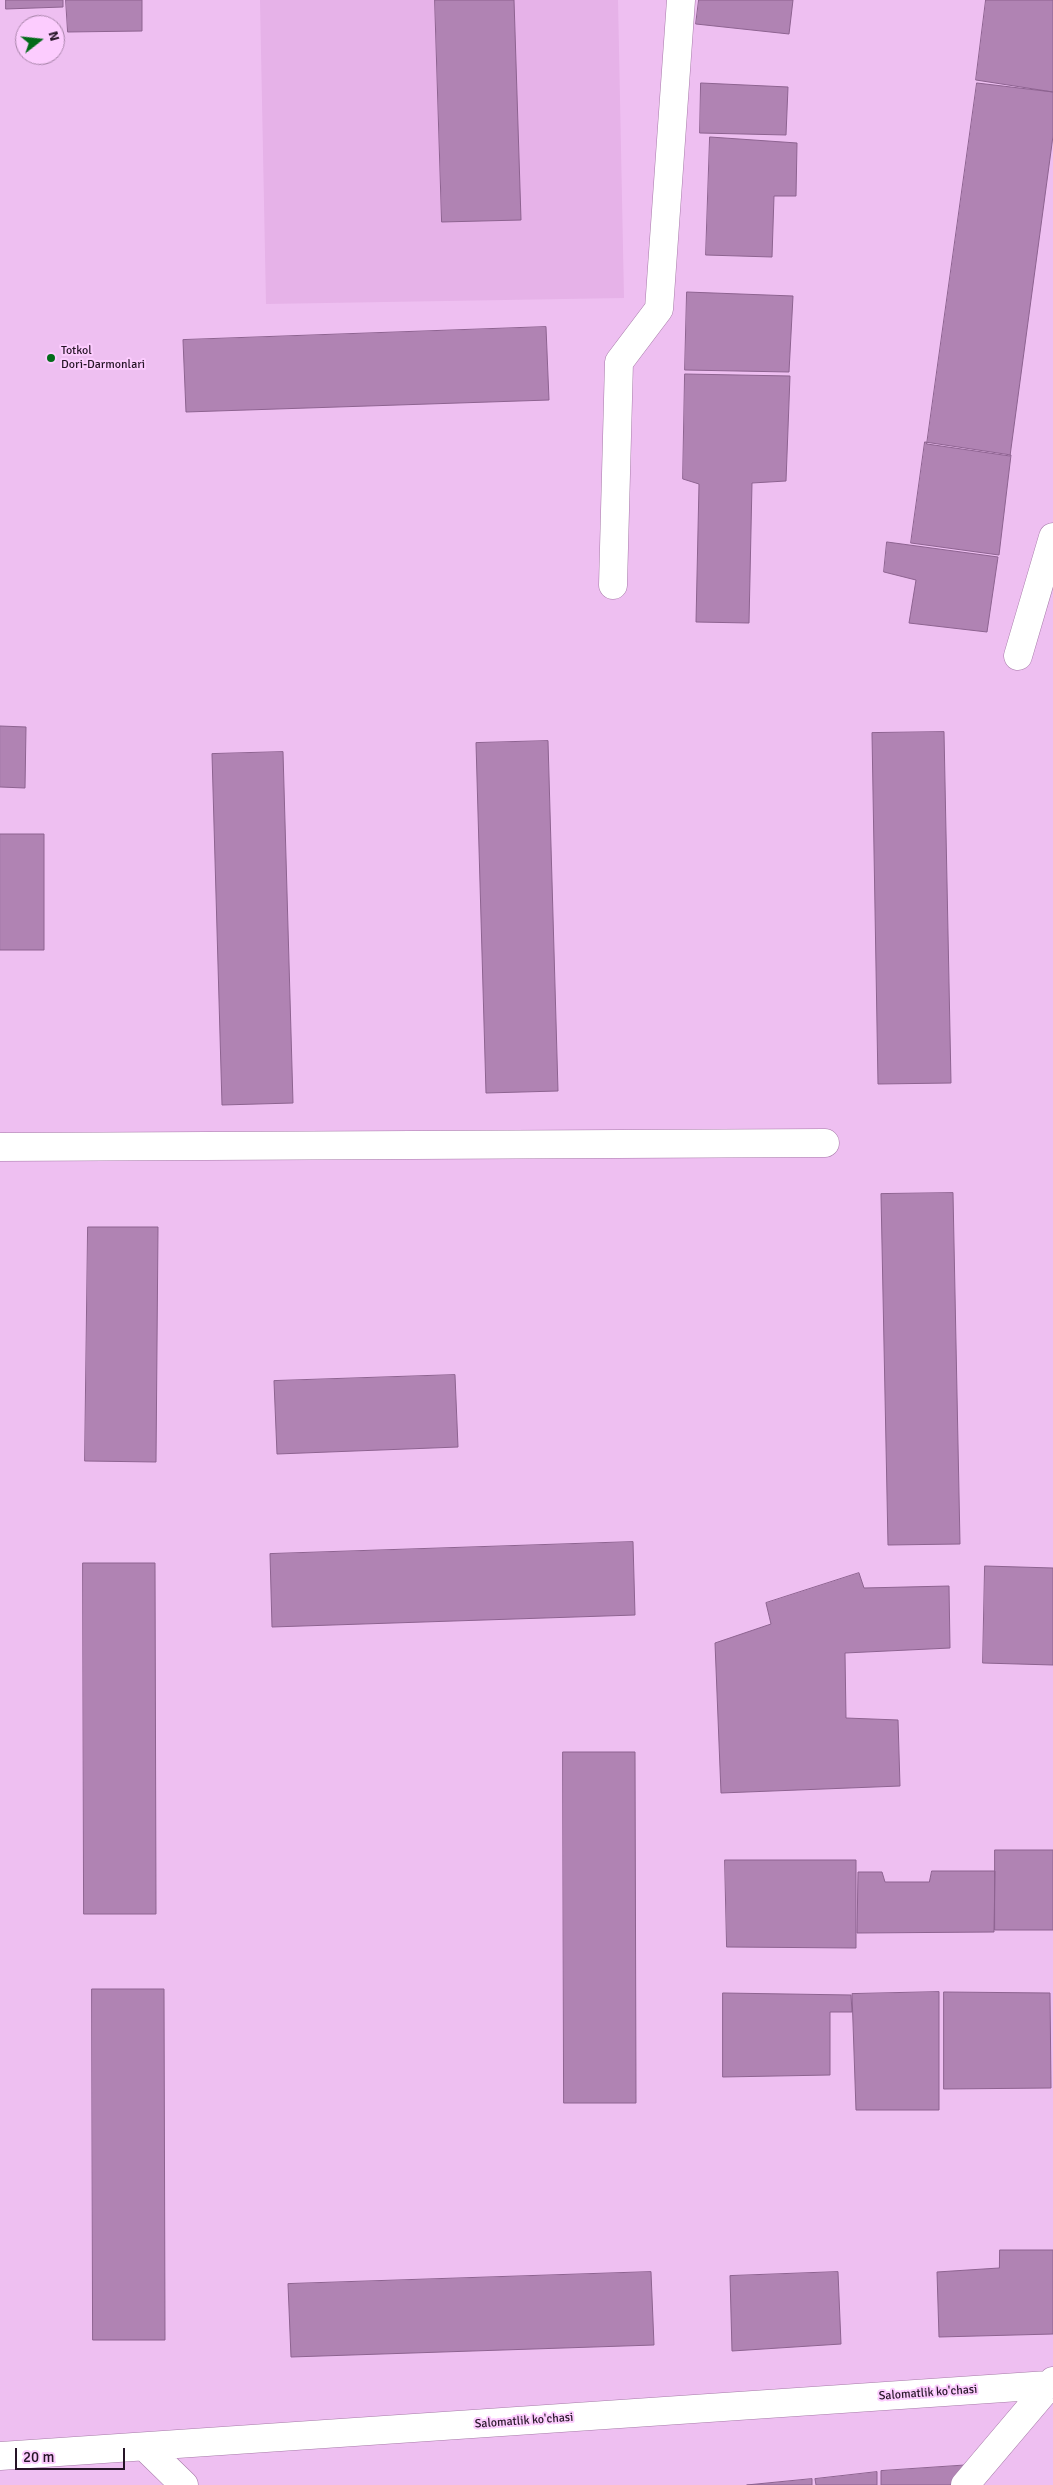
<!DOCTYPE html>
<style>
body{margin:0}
#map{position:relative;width:1053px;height:2485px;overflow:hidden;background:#eebff1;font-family:Signika,sans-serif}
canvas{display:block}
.north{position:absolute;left:15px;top:15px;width:50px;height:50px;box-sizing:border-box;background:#fcccfe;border:1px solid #a683a8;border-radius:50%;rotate:74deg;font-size:14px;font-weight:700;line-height:20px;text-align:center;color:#261527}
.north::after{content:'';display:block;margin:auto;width:18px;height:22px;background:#026b19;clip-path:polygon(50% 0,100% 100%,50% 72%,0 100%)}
.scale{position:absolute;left:15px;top:2448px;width:110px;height:22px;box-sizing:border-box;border:2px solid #261527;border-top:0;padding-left:6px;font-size:15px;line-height:18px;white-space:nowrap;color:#261527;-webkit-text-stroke:4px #fcccfe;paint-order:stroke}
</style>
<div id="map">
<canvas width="1053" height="2485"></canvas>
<div class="north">N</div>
<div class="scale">20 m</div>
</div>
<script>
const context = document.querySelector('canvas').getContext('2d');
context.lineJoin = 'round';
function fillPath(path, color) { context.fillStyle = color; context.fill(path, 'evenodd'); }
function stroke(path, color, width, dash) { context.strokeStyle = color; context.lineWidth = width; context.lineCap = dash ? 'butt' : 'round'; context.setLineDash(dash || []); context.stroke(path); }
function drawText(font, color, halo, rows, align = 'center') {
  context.font = font + ' Signika,sans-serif'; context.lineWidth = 4; context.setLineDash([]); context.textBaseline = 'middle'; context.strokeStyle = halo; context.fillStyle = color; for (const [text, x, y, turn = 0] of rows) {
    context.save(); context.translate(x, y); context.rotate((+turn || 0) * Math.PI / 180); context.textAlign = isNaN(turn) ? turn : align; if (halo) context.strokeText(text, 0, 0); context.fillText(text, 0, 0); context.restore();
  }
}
fillPath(new Path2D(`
 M 260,0 L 618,0 L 624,298 L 266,304 Z`), '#e6b2e8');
const building = new Path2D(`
 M 6,0 L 63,0 L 63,7 L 6,9 Z
 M 66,0 L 142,0 L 142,31 L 68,32 Z
 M 435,0 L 514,0 L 521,220 L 442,222 Z
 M 699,0 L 793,0 L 789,34 L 696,24 Z
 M 986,0 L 1053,0 L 1053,92 L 976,80 Z
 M 701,83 L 788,87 L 786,135 L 700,133 Z
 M 977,83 L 1053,92 L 1053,136 L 1010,456 L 927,444 Z
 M 710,137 L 797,143 L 796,196 L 774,196 L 772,257 L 706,255 Z
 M 687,292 L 793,296 L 789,372 L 685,370 Z
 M 546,327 L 549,400 L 186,412 L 183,340 Z
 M 685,374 L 790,376 L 786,481 L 752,483 L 749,623 L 696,622 L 699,484 L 683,479 Z
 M 925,442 L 1011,455 L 999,555 L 911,543 Z
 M 887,542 L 998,557 L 987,632 L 909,623 L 916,580 L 884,572 Z
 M 0,726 L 26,727 L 25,788 L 0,787 Z
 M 944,732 L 951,1083 L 878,1084 L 872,733 Z
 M 548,741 L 558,1091 L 486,1093 L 476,743 Z
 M 283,752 L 293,1103 L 222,1105 L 212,754 Z
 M 0,834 L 44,834 L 44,950 L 0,950 Z
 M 953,1193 L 960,1544 L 888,1545 L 881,1194 Z
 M 88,1227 L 158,1227 L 156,1462 L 85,1461 Z
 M 455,1375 L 458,1447 L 277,1454 L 274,1381 Z
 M 633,1542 L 635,1615 L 272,1627 L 270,1554 Z
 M 83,1563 L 155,1563 L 156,1914 L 84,1914 Z
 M 985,1566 L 1053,1568 L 1053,1665 L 983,1663 Z
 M 859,1573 L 864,1588 L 949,1586 L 950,1648 L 845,1653 L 846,1718 L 898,1720 L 900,1786 L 721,1793 L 715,1643 L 771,1624 L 766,1603 Z
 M 563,1752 L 635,1752 L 636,2103 L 564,2103 Z
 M 995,1850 L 1053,1850 L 1053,1930 L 995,1930 Z
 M 725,1860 L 856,1860 L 856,1948 L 727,1947 Z
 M 932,1871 L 995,1871 L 994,1932 L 857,1933 L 858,1872 L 882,1872 L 885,1882 L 929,1882 Z
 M 92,1989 L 164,1989 L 165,2340 L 93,2340 Z
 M 939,1992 L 939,2110 L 856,2110 L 852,1994 Z
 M 944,1992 L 1050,1993 L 1051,2088 L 944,2089 Z
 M 723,1993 L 851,1995 L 852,2012 L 830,2012 L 830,2075 L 723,2077 Z
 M 1000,2250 L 1053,2250 L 1053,2334 L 939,2337 L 937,2272 L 999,2268 Z
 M 651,2272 L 654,2345 L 291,2357 L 288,2284 Z
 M 838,2272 L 841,2344 L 732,2351 L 730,2276 Z
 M 969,2465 L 950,2485 L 881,2485 L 881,2471 Z
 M 877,2472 L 877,2485 L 816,2485 L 815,2479 Z
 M 812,2479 L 812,2485 L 747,2485 Z`);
fillPath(building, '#b083b3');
stroke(building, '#8d6390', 1);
const street = new Path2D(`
 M 613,585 L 619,362 L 659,309 L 681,0
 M 1018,656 L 1053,537
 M 0,1147 L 825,1143
 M 145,2447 L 184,2485
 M 0,2456 L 1048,2385
 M 965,2485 L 1053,2381`);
stroke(street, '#a67aa8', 29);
stroke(street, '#fff', 28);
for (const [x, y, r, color] of [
 [51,358,5,"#026b19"]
]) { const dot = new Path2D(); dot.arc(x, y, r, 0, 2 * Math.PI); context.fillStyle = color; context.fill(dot); stroke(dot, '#fcccfe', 2); }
drawText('12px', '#261527', '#fcccfe', [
 ["Totkol",61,351],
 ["Dori-Darmonlari",61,365]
], 'left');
drawText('12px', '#261527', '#fcccfe', [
 ["Salomatlik ko'chasi",928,2393,-4],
 ["Salomatlik ko'chasi",524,2421,-4]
]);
</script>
